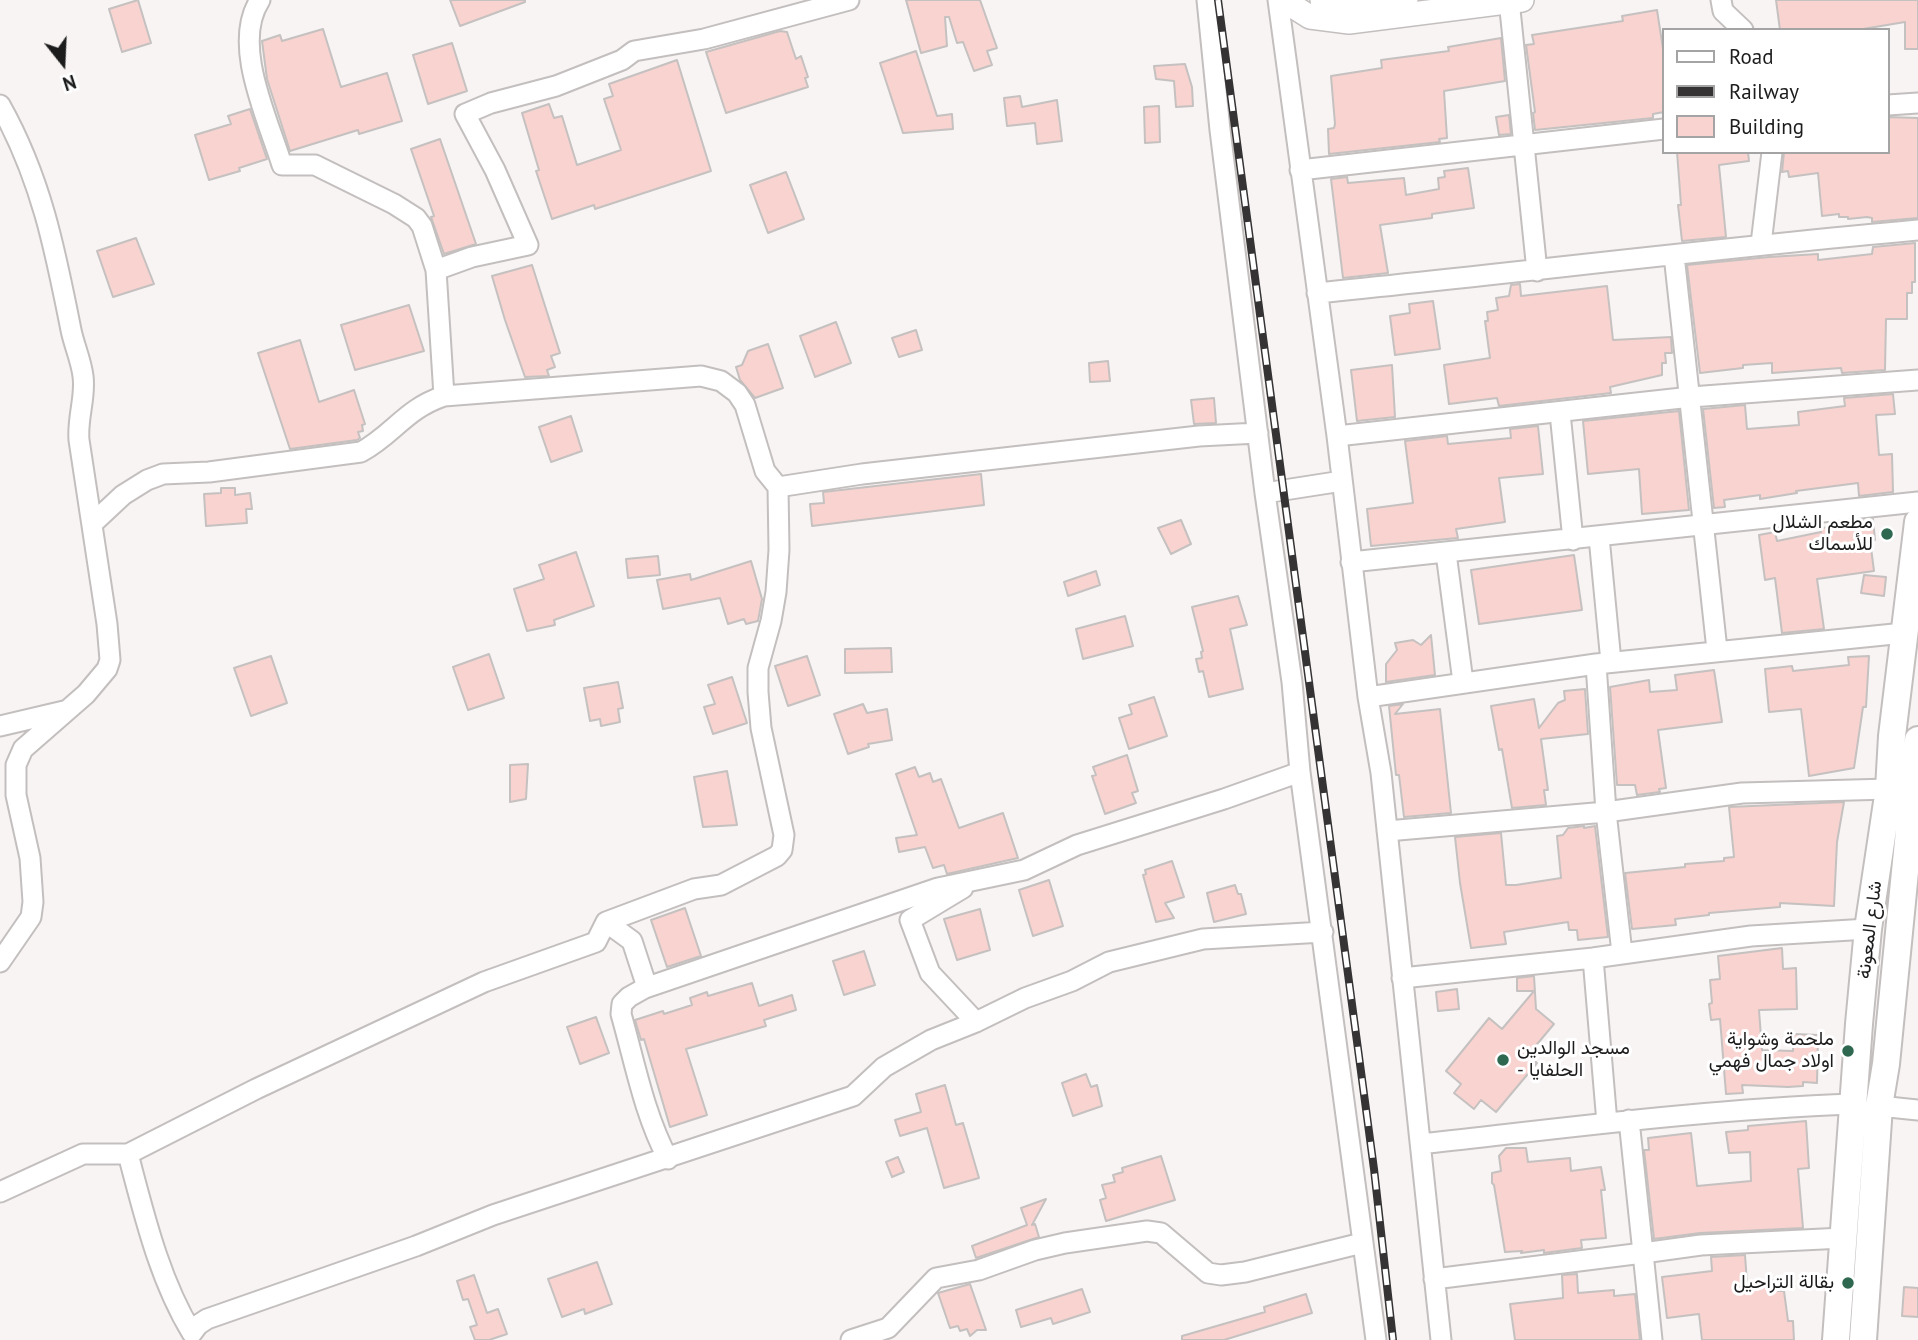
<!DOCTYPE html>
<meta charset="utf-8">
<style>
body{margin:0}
#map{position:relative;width:1918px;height:1340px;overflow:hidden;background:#f8f4f4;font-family:"PT Sans",sans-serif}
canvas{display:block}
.legend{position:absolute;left:1662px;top:28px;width:228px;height:126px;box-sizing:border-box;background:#fff;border:2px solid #a5a4a4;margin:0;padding:9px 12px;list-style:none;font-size:21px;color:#1d1c1c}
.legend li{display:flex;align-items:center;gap:14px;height:35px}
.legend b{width:35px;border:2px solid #a5a4a4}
.north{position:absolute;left:28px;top:28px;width:70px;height:70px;-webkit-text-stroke:5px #fff;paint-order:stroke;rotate:162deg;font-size:19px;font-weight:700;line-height:28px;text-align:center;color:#1d1c1c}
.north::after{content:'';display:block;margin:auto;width:24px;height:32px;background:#1d1c1c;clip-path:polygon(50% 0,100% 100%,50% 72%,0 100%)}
</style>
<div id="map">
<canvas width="1918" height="1340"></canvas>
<ul class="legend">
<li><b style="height:9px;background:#fff"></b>Road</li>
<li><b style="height:9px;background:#353333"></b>Railway</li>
<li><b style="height:19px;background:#f8d3cf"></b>Building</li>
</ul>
<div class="north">N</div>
</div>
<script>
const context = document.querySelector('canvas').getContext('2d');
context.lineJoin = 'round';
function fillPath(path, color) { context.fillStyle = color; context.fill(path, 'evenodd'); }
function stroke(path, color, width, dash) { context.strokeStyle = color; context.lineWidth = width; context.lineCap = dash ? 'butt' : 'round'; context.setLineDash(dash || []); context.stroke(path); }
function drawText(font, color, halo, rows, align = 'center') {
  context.font = font + ' "PT Sans",Vazirmatn,sans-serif'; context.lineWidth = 6; context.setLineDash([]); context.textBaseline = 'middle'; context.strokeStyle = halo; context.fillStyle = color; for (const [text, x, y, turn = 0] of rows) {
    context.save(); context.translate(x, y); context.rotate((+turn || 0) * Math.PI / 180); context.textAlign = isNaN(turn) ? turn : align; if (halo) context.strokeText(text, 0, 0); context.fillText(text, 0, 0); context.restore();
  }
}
const building = new Path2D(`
 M 138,0 L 151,43 L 122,52 L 109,9 Z
 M 450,0 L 525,0 L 525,2 L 460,26 Z
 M 906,0 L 980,0 L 997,48 L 987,51 L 992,65 L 974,71 L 963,42 L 957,43 L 949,17 L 945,17 L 947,46 L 921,53 Z
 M 1776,0 L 1918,0 L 1918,49 L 1905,49 L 1905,22 L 1857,30 L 1780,30 Z
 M 1657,10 L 1664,55 L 1664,112 L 1653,114 L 1653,118 L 1535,130 L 1533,113 L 1535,112 L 1526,45 L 1534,44 L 1532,35 L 1623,21 L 1622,16 Z
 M 323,29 L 341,87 L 387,73 L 402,121 L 359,134 L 358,130 L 290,151 L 267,79 L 262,41 L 280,35 L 282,41 Z
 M 780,31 L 787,32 L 796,59 L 801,56 L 808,77 L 805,78 L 808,87 L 726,113 L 706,52 Z
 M 1501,38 L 1505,81 L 1444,91 L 1447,138 L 1439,139 L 1440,142 L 1329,154 L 1328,129 L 1334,128 L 1335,124 L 1331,76 L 1382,68 L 1381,60 L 1449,51 L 1448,47 Z
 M 452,43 L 467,91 L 428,104 L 413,55 Z
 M 916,51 L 937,116 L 952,114 L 953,129 L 903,133 L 880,63 Z
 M 677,60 L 711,171 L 595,209 L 594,205 L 552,219 L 536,171 L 539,170 L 522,113 L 549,104 L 554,118 L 562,116 L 577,165 L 621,150 L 604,99 L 613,96 L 609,84 Z
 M 1185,64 L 1192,87 L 1193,106 L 1176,107 L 1174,81 L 1156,79 L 1154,66 Z
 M 1020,96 L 1022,107 L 1057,100 L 1062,141 L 1037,144 L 1035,123 L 1007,126 L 1004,98 Z
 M 1159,106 L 1160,142 L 1145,143 L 1144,107 Z
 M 250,109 L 267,159 L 239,168 L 240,171 L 209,180 L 195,135 L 231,124 L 228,116 Z
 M 1509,115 L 1511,134 L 1499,135 L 1496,117 Z
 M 1888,117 L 1918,118 L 1918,218 L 1872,222 L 1872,218 L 1867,217 L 1848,219 L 1848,217 L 1839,217 L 1839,214 L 1822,216 L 1818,173 L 1789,177 L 1788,171 L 1782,172 L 1784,152 L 1888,152 Z
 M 440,139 L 476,244 L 444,254 L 431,217 L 434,216 L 411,149 Z
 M 1677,152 L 1748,152 L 1749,161 L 1719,165 L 1726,237 L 1682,241 L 1678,205 L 1681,205 Z
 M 1468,168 L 1474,208 L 1432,214 L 1432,218 L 1380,225 L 1388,273 L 1343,278 L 1331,179 L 1347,177 L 1348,183 L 1404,178 L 1406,195 L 1439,189 L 1438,178 L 1445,177 L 1444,171 Z
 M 786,172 L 804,219 L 768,233 L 750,185 Z
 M 136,238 L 154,284 L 113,297 L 97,251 Z
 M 1915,243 L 1915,282 L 1912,282 L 1912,293 L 1907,293 L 1907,319 L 1886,319 L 1885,370 L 1842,373 L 1841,368 L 1772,373 L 1772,363 L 1743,365 L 1743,368 L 1700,373 L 1687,265 L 1769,257 L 1818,254 L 1818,260 L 1872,254 L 1873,247 Z
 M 532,265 L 560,353 L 551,356 L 555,367 L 547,370 L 549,376 L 525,377 L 505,320 L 492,276 Z
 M 1520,284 L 1521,296 L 1607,286 L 1613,340 L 1671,337 L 1672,353 L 1665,353 L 1666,363 L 1662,363 L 1662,375 L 1610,387 L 1611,393 L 1499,406 L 1497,398 L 1449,404 L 1444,365 L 1490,358 L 1485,321 L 1488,321 L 1487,312 L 1498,310 L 1496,298 L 1509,296 L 1511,285 Z
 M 1433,301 L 1440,349 L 1395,355 L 1390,316 L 1410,313 L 1409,304 Z
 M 409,305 L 424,351 L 355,370 L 341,325 Z
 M 836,322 L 851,363 L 815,377 L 800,336 Z
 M 916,330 L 922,350 L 899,357 L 892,338 Z
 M 300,340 L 319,402 L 354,390 L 365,424 L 362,425 L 363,431 L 358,432 L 360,438 L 357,440 L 290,449 L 258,353 Z
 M 768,344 L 783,388 L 755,398 L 740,380 L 736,367 L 742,365 L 748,351 Z
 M 1108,361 L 1110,381 L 1090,382 L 1089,363 Z
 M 1392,365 L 1395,417 L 1357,421 L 1351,370 Z
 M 1893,394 L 1895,414 L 1876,415 L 1879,455 L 1892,454 L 1893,492 L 1859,496 L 1858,483 L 1796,491 L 1797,493 L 1760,499 L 1760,495 L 1724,500 L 1725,507 L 1714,508 L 1703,409 L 1745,405 L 1747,429 L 1799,425 L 1798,412 L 1845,406 L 1844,398 Z
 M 1214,398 L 1216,423 L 1194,424 L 1191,400 Z
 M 1679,411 L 1689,510 L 1642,514 L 1639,469 L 1588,474 L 1583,421 Z
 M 571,416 L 582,451 L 551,462 L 539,427 Z
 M 1538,426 L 1543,474 L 1499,478 L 1505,522 L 1456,529 L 1458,538 L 1371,546 L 1367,509 L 1413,503 L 1405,441 L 1447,436 L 1448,444 L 1511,438 L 1510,429 Z
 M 981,474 L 984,505 L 812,526 L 810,504 L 824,503 L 823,492 Z
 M 221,488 L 235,488 L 235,495 L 250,493 L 252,509 L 246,509 L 247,523 L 206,526 L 204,494 L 221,493 Z
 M 1873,519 L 1875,540 L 1870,540 L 1874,571 L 1817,579 L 1824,629 L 1782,633 L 1775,578 L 1765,580 L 1759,535 L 1775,532 L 1777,541 L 1821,532 L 1821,528 L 1860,524 L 1860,521 Z
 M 1181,520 L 1191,544 L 1171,554 L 1158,528 Z
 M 576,552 L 594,606 L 554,620 L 555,625 L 527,631 L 514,589 L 544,579 L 539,565 Z
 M 1574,555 L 1582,610 L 1479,624 L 1471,570 Z
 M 658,556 L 660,575 L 628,578 L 626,559 Z
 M 751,561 L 762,599 L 758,621 L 746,624 L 744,619 L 728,624 L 720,598 L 663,609 L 657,580 L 690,574 L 691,580 Z
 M 1096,571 L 1100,585 L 1068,596 L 1064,582 Z
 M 1864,575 L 1886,577 L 1884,596 L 1861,593 Z
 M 1238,596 L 1247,625 L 1230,629 L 1243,689 L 1209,697 L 1203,671 L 1199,672 L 1196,659 L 1202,658 L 1201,652 L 1203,651 L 1192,607 Z
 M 1125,616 L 1133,646 L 1083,659 L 1076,629 Z
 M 1431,635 L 1435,675 L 1386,682 L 1386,664 L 1397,650 L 1395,643 L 1413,640 L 1421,645 Z
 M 891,648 L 892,672 L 845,673 L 845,649 Z
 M 489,654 L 504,698 L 468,710 L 453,667 Z
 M 271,656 L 287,703 L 251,716 L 234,668 Z
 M 807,656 L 820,695 L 788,706 L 775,666 Z
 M 1869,656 L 1866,707 L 1863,707 L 1854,768 L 1809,776 L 1801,709 L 1769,712 L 1765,669 L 1792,666 L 1793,671 L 1849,665 L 1848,657 Z
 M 1714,670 L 1722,722 L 1658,730 L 1666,788 L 1659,789 L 1660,792 L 1637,795 L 1635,785 L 1617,785 L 1610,687 L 1649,680 L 1650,692 L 1677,690 L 1675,675 Z
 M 732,677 L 747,723 L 713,734 L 704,707 L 715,704 L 708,685 Z
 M 618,682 L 623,708 L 618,709 L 620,722 L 601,726 L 600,719 L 590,721 L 584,688 Z
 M 1585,689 L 1588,734 L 1541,739 L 1548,790 L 1544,790 L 1546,805 L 1512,808 L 1502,749 L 1499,750 L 1491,706 L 1534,699 L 1539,728 L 1558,703 L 1565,700 L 1564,691 Z
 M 1154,697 L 1167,736 L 1129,749 L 1119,718 L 1132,714 L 1129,705 Z
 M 863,704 L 867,713 L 887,709 L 892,740 L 868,744 L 869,747 L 848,754 L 834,714 Z
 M 1403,704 L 1395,714 L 1440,709 L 1451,813 L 1404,817 L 1399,775 L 1396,775 L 1389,706 Z
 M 1127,755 L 1138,791 L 1132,793 L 1136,803 L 1105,814 L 1092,776 L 1096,775 L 1093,767 Z
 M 528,764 L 526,799 L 510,802 L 510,765 Z
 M 915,767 L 919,777 L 930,773 L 933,782 L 941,779 L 959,828 L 1003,813 L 1018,858 L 947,874 L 944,865 L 933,868 L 925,847 L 899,852 L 896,838 L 917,835 L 896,774 Z
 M 727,771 L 737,825 L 703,827 L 694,777 Z
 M 1844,802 L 1837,842 L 1834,906 L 1780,903 L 1780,907 L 1709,913 L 1709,915 L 1675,919 L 1676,925 L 1632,929 L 1625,873 L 1685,867 L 1685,864 L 1724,861 L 1724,858 L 1734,857 L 1729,807 Z
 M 1584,826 L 1584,828 L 1595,826 L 1608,937 L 1578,940 L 1577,930 L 1569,930 L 1568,922 L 1504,932 L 1506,944 L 1471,948 L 1460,883 L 1455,837 L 1501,833 L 1506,885 L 1516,885 L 1561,878 L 1557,836 L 1563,835 L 1568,828 Z
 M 1172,861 L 1184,897 L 1165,903 L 1174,918 L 1156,922 L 1143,875 L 1146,874 L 1145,870 Z
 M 1049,880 L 1063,926 L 1033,936 L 1019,890 Z
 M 1235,885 L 1238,894 L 1241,894 L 1246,914 L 1214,922 L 1207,893 Z
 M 685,908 L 701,956 L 667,967 L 651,920 Z
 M 980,909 L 990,950 L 957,960 L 944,919 Z
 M 1782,948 L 1783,969 L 1796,968 L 1797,1009 L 1759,1010 L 1762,1050 L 1793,1051 L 1794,1034 L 1818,1035 L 1817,1083 L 1803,1082 L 1803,1086 L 1788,1087 L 1742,1085 L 1743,1093 L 1726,1094 L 1720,1019 L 1711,1020 L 1709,1004 L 1712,1003 L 1710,980 L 1720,979 L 1718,956 Z
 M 864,951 L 875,985 L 844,995 L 833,961 Z
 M 1534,976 L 1536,1009 L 1554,1024 L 1528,1055 L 1537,1063 L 1496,1112 L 1481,1100 L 1474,1109 L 1454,1093 L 1461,1084 L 1446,1071 L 1489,1018 L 1502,1029 L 1534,991 L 1517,991 L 1517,978 Z
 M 752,983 L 759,1006 L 792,995 L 796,1010 L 764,1020 L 766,1026 L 686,1049 L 707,1115 L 670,1127 L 644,1039 L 641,1040 L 635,1020 L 663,1011 L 664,1014 L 692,1005 L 690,998 L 707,992 L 708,996 Z
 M 1457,989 L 1459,1009 L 1438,1011 L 1436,992 Z
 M 596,1017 L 609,1053 L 580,1064 L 567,1027 Z
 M 1086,1074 L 1091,1087 L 1097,1085 L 1102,1106 L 1073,1116 L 1062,1083 Z
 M 945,1085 L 956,1125 L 963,1123 L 979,1178 L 944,1188 L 927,1128 L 900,1136 L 895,1120 L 921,1112 L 916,1094 Z
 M 1806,1121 L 1809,1168 L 1798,1169 L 1803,1228 L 1700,1233 L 1654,1239 L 1644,1150 L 1649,1150 L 1648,1138 L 1691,1133 L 1697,1186 L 1751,1181 L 1750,1152 L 1729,1153 L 1726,1132 L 1748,1130 L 1748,1126 Z
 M 1506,1148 L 1526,1148 L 1528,1162 L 1570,1158 L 1571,1171 L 1601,1167 L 1605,1190 L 1601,1190 L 1606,1238 L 1581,1240 L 1582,1248 L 1544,1253 L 1544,1250 L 1521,1253 L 1522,1251 L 1505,1252 L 1494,1185 L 1492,1183 L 1492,1173 L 1501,1171 L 1499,1156 Z
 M 1161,1156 L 1175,1200 L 1106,1221 L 1100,1200 L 1106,1198 L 1102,1185 L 1115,1182 L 1113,1175 L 1123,1172 L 1122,1168 Z
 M 898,1157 L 904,1172 L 892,1177 L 886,1162 Z
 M 1046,1199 L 1032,1225 L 1035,1224 L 1039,1237 L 976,1258 L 972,1246 L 1027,1225 L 1021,1208 Z
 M 1745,1255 L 1747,1283 L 1777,1280 L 1778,1291 L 1784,1291 L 1788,1321 L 1793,1321 L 1794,1340 L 1702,1340 L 1699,1314 L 1667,1318 L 1662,1277 L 1712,1271 L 1711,1257 Z
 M 597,1262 L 612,1304 L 585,1314 L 584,1309 L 562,1317 L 548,1279 Z
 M 1577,1274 L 1578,1293 L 1614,1290 L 1614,1296 L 1635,1294 L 1640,1340 L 1515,1340 L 1510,1304 L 1563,1298 L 1562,1275 Z
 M 474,1275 L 487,1313 L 498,1309 L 507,1334 L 489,1340 L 475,1340 L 470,1327 L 477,1325 L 468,1299 L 463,1300 L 457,1281 Z
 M 970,1284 L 986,1330 L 977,1330 L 970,1336 L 967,1329 L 960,1331 L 958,1326 L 950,1328 L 938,1293 Z
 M 1904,1287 L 1918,1288 L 1918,1317 L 1902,1316 Z
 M 1082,1289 L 1090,1312 L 1053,1324 L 1051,1318 L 1021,1327 L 1016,1310 Z
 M 1306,1294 L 1312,1313 L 1224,1340 L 1182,1340 L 1182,1336 L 1265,1312 L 1264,1307 Z`);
fillPath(building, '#f8d3cf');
stroke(building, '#c5c1c0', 2);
const minor = new Path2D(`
 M 260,0 C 231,44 268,119 282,165 L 315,165 L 394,204 L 416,218 L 422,226 L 436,270 L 444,396
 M 1207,0 L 1220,130 L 1265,493 L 1342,481
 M 1278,0 L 1337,436 L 1368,697 L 1381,773 L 1441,1340
 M 1509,0 L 1537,271
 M 1721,0 L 1723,11 L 1743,30
 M 0,105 C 41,178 55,249 71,330 C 74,345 81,360 83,376 C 86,397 77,418 79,440 L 107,624 L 110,660 L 107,669 L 86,694 L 23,749 L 16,765 L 16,795 L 30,858 L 33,902 L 31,917 L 0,962
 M 1888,105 L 1918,103
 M 1300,170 L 1664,129
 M 1761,244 L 1772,152
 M 1674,255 L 1717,650
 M 436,270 L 472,257 L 528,245 L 495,170 L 465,114 L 491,103 L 556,86 L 622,60 L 634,51 L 704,39 L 849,0
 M 1317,293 C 1517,273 1717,248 1918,230
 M 1560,413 L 1573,540
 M 1337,436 L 1691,397 L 1918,380
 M 778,487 L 862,474 L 1199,436 L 1258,433
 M 1265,493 L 1292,682 L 1300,772 L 1376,1340
 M 92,524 L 123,495 L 147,480 L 163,474 L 209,472 L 361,452 C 394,434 405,409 444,396 L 701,376 L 721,381 L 737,393 L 745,405 L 765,471 L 778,487 L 779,550 L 776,592 L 771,621 L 758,668 L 758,692 L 761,728 L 784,835 L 782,850 L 777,856 L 721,885 L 694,889 L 606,922
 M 1599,537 L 1611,662
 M 1446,553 L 1463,682
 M 1351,562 L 1918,502
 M 1596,664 L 1606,812 L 1622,953
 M 1368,697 L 1596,664 L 1904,633
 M 0,726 L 64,711
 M 1387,831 L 1606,812 L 1742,793 L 1889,789
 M 963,888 L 910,920 L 930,973 L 976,1022
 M 1593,958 L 1607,1123
 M 1402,978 L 1593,958 L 1751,936 L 1868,929
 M 1879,1106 L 1918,1110
 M 1629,1120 L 1643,1253 L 1701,1245 L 1843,1238
 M 1421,1144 C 1565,1128 1709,1109 1854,1104
 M 128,1154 C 144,1214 159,1279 192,1333 L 198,1325 L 207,1319 L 416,1246 L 493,1215 L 853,1096 L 884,1067 L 931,1040 L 976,1022 L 1025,998 L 1072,981 L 1109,962 L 1203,939 L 1323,932
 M 668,1159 C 644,1114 635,1063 621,1014 L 622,1004 L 629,997 L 645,988 L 938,888 L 1024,870 L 1077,845 L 1224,799 L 1300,772
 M 0,1192 L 83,1154 L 128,1154 L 256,1089 L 484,982 L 596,942 L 606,922 L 632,941 L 647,987
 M 1434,1279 L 1643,1253 L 1652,1340
 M 851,1340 L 888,1328 L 936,1278 L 979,1270 L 1035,1250 L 1065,1243 L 1147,1231 L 1161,1233 L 1208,1273 L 1221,1275 L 1245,1272 L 1362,1243`);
const major = new Path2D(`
 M 1283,0 L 1310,17 L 1349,22 L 1522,0
 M 1322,0 L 1347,3 L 1406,0`);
const highway = new Path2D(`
 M 1836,1340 L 1859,1024 L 1868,929 L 1889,789 L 1892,736 L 1918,522
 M 1863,1340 L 1879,1106 L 1886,1064 L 1918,740`);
stroke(minor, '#c3bfbe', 23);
stroke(major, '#c3bfbe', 26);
stroke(highway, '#c3bfbe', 30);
stroke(minor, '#fff', 19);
stroke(major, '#fff', 23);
stroke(highway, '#fff', 26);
const rail = new Path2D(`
 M 1218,0 L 1374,1169 L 1393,1340`);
stroke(rail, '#353333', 8);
stroke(rail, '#fff', 5, [16]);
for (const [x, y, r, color] of [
 [1887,534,7,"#2e6851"],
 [1848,1051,7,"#2e6851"],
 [1503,1060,7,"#2e6851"],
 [1848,1283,7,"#2e6851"]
]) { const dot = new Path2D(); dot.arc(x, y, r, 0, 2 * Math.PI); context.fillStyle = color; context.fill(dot); stroke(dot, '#fff', 2.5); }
drawText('19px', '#1d1c1c', '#fff', [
 ["مطعم الشلال",1873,523],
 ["للأسماك",1873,545],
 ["ملحمة وشواية",1834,1040],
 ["اولاد جمال فهمي",1834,1062],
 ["مسجد الوالدين",1517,1049,"left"],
 ["- الحلفايا",1517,1071,"left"],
 ["بقالة التراحيل",1834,1283]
], 'right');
drawText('19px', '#1d1c1c', '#fff', [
 ["شارع المعونة",1870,930,-83]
]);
</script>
